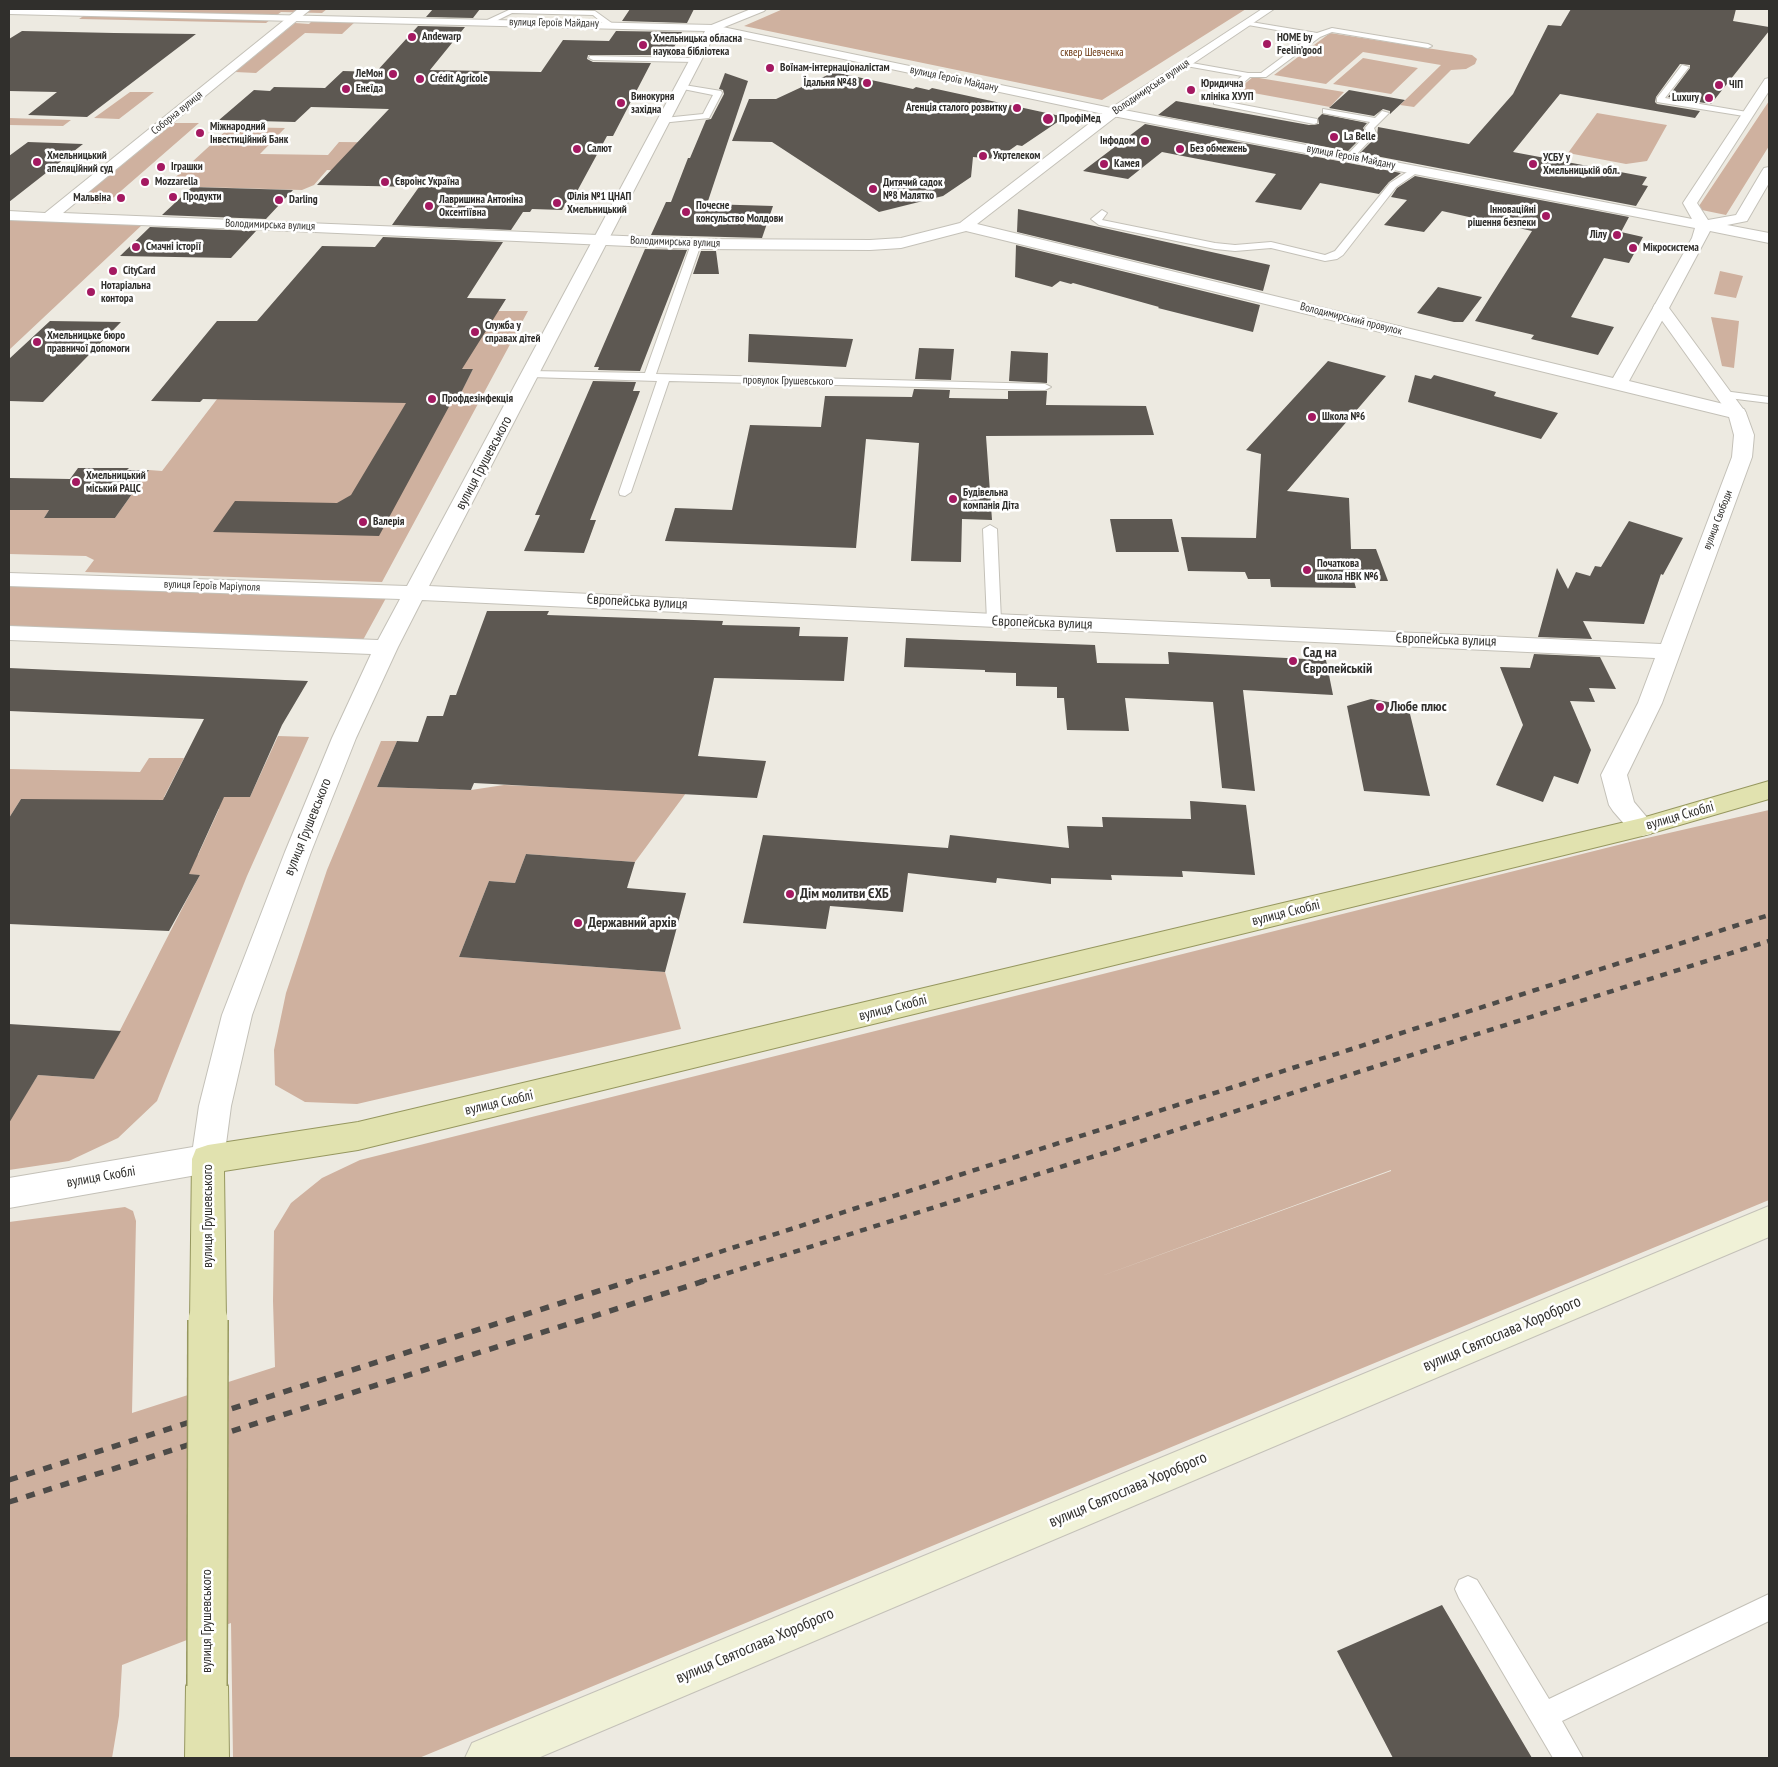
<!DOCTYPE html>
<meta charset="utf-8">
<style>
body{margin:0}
#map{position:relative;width:1778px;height:1767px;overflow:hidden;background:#edeae1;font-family:"PT Sans Narrow",sans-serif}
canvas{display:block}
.frame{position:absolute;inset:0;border:10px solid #302f2c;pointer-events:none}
</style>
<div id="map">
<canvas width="1778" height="1767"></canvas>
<div class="frame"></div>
</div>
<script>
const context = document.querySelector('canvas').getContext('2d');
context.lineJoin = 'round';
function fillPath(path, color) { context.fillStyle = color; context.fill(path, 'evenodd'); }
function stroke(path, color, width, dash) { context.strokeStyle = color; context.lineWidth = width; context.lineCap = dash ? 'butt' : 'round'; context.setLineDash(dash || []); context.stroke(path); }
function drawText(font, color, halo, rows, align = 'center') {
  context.font = font + ' "PT Sans Narrow",sans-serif'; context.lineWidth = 5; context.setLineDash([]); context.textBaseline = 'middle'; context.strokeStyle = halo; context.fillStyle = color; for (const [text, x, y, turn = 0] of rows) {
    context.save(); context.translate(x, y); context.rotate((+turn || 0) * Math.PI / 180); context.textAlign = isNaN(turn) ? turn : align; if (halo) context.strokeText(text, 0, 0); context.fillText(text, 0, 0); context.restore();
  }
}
fillPath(new Path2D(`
 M 94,9 L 327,9 L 322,13 L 281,12 L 266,23 L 79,19 Z
 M 783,9 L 1246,9 L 1102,100 L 744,26 Z
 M 313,20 L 356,21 L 342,34 L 305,33 L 256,73 L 235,72 L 295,23 L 309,24 Z
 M 1330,33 L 1472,55 L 1477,59 L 1475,64 L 1466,69 L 1451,70 L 1414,107 L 1400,105 L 1441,65 L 1363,52 L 1326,84 L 1274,75 Z
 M 1363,58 L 1418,68 L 1391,94 L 1333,84 Z
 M 1253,77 L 1344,92 L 1330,107 L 1237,90 Z
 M 130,92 L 154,92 L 119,119 L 94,118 Z
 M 1769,101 L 1769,146 L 1726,215 L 1697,209 Z
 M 1597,113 L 1667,125 L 1647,161 L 1626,164 L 1568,153 Z
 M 9,118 L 71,120 L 63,126 L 9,125 Z
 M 174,123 L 199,123 L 106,204 L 75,203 Z
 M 230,127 L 285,128 L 260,154 L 328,155 L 339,142 L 445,143 L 437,173 L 327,170 L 314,185 L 302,190 L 166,186 Z
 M 9,220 L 142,225 L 9,350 Z
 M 1720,271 L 1743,276 L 1736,298 L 1714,294 Z
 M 498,311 L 528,311 L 382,582 L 85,572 L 94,560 L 86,556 L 9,554 L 9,510 L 49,510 L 44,518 L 115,518 L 149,470 L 162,471 L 227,386 L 265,400 L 456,403 L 473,369 L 421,368 Z
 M 1711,317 L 1739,321 L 1734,368 L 1722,366 Z
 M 9,585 L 386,598 L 363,640 L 9,626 Z
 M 278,736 L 309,737 L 247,876 L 157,1101 L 118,1138 L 69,1161 L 9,1170 L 9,1105 L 19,1105 L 38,1075 L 94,1079 C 131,1012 163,943 200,875 L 9,867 L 9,822 L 57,823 L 21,799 L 9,818 L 9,769 L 140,772 L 149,758 L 184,758 L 164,797 L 250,797 ZM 122,809 L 219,809 L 198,855 L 97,856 Z
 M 381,741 L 397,741 L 377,787 L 471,790 L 504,785 L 686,793 L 635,862 L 526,854 L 515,883 L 489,881 L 459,957 L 665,972 L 681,1029 L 357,1104 L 305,1102 L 275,1085 L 274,1050 L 286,993 L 327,870 Z
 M 1769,810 L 1769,1200 L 419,1758 L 233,1758 L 231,1623 L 122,1665 L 119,1716 L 112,1758 L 9,1758 L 9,1222 L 125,1207 L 133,1211 L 136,1221 L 132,1413 L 275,1367 L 273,1301 L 274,1231 L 291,1203 L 322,1178 L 360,1160 L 1634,841 ZM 1391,1171 L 1096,1278 L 1391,1170 Z`), '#cfb19f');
fillPath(new Path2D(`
 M 433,9 L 480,9 L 473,18 L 426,17 Z
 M 630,9 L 694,9 L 687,23 L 622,21 Z
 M 1571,9 L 1736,9 L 1733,21 L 1769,27 L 1769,31 L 1711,104 L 1668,97 L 1690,68 L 1690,65 L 1680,64 L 1656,97 L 1655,102 L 1657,104 L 1700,111 L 1695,118 L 1560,94 L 1513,152 L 1647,177 L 1642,185 L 1648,186 L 1636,206 L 1360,153 L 1377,136 L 1378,127 L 1469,144 L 1513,94 L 1548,25 L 1561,26 Z
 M 418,26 L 465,27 L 430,70 L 541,72 L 563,40 L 609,41 L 616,31 L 682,32 L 670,55 L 588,55 L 587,59 L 593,62 L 651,63 L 613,136 L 607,136 L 574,197 L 569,197 L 562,210 L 532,209 L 530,212 L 523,212 L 511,230 L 392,225 L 419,187 L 317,185 L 389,109 L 311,107 L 295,122 L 219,120 L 254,90 L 270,91 L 274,87 L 325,88 L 343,71 L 376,72 Z
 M 22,31 L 114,33 L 196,34 L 87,117 L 28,115 L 57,92 L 9,91 L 9,39 Z
 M 834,72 L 913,89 L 916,87 L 929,90 L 932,88 L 1065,117 L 1022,146 L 1017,145 L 997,159 L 973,157 L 971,177 L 943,196 L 879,212 L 772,142 L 732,141 L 749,99 L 776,99 Z
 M 725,73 L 748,81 L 707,204 L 773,206 L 762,238 L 651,235 L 666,202 L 671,202 L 688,158 L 690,158 L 706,120 L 711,119 L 724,94 L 723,90 L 719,89 Z
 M 1349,90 L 1405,100 L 1390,114 L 1390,111 L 1383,109 L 1374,116 L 1329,108 Z
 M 1176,101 L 1309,125 L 1319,124 L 1318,118 L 1322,114 L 1367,123 L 1363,128 L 1366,133 L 1348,151 L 1158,115 Z
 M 1145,124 L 1401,173 L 1389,182 L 1379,194 L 1320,183 L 1301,210 L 1255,202 L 1276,174 L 1162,152 L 1128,179 L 1083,171 Z
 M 28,142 L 83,144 L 9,202 L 9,156 Z
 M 1415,176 L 1629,217 L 1621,232 L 1643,237 L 1629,263 L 1604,258 L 1571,317 L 1614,327 L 1598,355 L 1531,339 L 1534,335 L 1475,321 L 1532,231 L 1442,211 L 1424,232 L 1384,225 L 1407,200 L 1391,197 L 1397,188 Z
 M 192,187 L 293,190 L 266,219 L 162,215 Z
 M 1018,209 L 1270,265 L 1263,291 L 1017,232 Z
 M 150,227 L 256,231 L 231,258 L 120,256 Z
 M 383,237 L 503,242 L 467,298 L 506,299 L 462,369 L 473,369 L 456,403 L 451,403 L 379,536 L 213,532 L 235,501 L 337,503 L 351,495 L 406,403 L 203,399 L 200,402 L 151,401 L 217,321 L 257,321 L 322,246 L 375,247 Z
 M 1016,245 L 1260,305 L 1253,332 L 1158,308 L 1159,307 L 1073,283 L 1071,284 L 1060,281 L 1052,287 L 1015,277 Z
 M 645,249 L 687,250 L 640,371 L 598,370 L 599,367 L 594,367 Z
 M 701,251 L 718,251 L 716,251 L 719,274 L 693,274 Z
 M 1438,287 L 1482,297 L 1463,322 L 1454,322 L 1417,313 Z
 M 50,321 L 121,322 L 43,402 L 9,401 L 9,359 Z
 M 749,334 L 853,339 L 846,367 L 748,362 Z
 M 919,348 L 954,349 L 951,380 L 915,379 Z
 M 1011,351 L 1048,353 L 1047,383 L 1009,381 Z
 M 1328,361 L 1386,376 L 1287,491 L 1349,498 L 1351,549 L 1376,549 L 1388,581 L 1354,581 L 1356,588 L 1271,587 L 1270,579 L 1248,579 L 1245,572 L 1188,571 L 1181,537 L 1256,538 L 1261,454 L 1246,450 Z
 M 1415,375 L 1431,379 L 1434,375 L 1496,392 L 1494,396 L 1558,413 L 1541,439 L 1408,402 Z
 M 593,381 L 636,382 L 633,391 L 640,391 L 590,520 L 596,520 L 584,553 L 524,551 L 540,515 L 535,515 Z
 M 914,389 L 950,390 L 949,398 L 1008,399 L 1008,391 L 1047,391 L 1046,405 L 1146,406 L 1154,435 L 986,436 L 992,520 L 962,519 L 961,562 L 911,561 L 919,443 L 866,439 L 856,548 L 665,541 L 675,508 L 732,510 L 750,425 L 821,427 L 825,396 L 912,397 Z
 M 78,468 L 129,468 L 127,470 L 149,470 L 115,518 L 44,518 L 49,510 L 9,510 L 9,478 L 70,479 Z
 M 1110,519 L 1172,519 L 1179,552 L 1116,552 Z
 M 1629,521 L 1683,538 L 1663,575 L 1661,574 L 1644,624 L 1583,621 L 1592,639 L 1538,637 L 1557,568 L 1568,589 L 1576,572 L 1590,576 L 1595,566 L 1601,567 Z
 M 487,611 L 549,611 L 547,615 L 723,621 L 722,625 L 800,627 L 799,636 L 848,637 L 844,681 L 714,678 L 698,756 L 766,761 L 757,798 L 474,783 L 471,790 L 377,787 L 397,741 L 418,742 L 427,716 L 443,716 L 450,695 L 456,695 Z
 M 906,638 L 1095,645 L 1097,663 L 1169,664 L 1168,652 L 1326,660 L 1333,695 L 1243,690 L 1255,791 L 1222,788 L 1213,702 L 1125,698 L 1129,731 L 1067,730 L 1064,698 L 1057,698 L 1057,687 L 1016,686 L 1016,673 L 985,672 L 985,670 L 904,667 Z
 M 1534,654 L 1600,657 L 1616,689 L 1589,688 L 1595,702 L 1570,701 L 1591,750 L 1578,784 L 1554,776 L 1543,802 L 1496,785 L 1523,725 L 1500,667 L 1530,668 Z
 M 9,668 L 308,681 L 282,725 L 250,797 L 224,797 L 189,874 L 200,875 L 169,931 L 9,924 L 9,818 L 21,799 L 163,800 L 204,719 L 9,711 Z
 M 1371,699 L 1394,703 L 1410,714 L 1430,796 L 1364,791 L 1347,706 Z
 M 1190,801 L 1246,805 L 1255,875 L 1182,871 L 1183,877 L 1111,875 L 1112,880 L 1051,878 L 1051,884 L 997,878 L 996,883 L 908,873 L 903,912 L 830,906 L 826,929 L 743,923 L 763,835 L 948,848 L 950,835 L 1069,848 L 1067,826 L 1103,827 L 1102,817 L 1191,819 Z
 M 526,854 L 635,862 L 627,888 L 686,893 L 665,972 L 459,957 L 489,881 L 515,883 Z
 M 9,1024 L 121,1031 L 94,1079 L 38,1075 L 9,1123 Z
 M 1442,1605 L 1532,1758 L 1393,1758 L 1337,1651 Z`), '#5d5852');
const service = new Path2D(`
 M 511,9 L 595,11 L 613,24 L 606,26 L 593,15 L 512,13 L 490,24 L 483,22 Z
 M 1245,21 L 1317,33 L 1332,28 L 1428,44 L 1432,46 L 1428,48 L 1332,32 L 1320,37 L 1266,77 L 1250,77 L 1223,101 L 1317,119 L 1317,123 L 1314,124 L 1214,104 L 1214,100 L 1242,76 L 1186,66 L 1182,64 L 1186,62 L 1248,73 L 1261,73 L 1311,36 L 1248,25 L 1245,25 Z
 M 590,56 L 695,58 L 699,60 L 695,62 L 593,60 L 589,58 Z
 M 1682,65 L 1689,67 L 1665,98 L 1747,112 L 1750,113 L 1750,117 L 1657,102 L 1657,98 Z
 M 678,84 L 721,91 L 722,93 L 709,118 L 661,123 L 661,119 L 664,118 L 703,114 L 713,95 L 678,88 Z
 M 1323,109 L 1375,118 L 1382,111 L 1389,113 L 1374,128 L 1376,133 L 1375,135 L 1352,159 L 1349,160 L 1345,157 L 1368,133 L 1365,128 L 1370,122 L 1323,113 Z
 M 1415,167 L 1418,168 L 1418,172 L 1396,187 L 1343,255 L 1337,259 L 1325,261 L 1271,248 L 1235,251 L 1215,249 L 1099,225 L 1091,219 L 1102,210 L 1107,213 L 1102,220 L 1215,243 L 1235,245 L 1271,242 L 1325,255 L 1335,251 L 1390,183 Z
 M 696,241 L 701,244 L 656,374 L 1045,384 L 1051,387 L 1045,390 L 669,381 L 631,492 L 625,496 L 620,495 L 619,492 L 657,381 L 531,377 L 525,374 L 531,371 L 645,373 L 691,244 Z
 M 1724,391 L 1769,397 L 1769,403 L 1720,397 L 1718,395 L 1720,393 Z
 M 990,525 L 997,529 L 1001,621 L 999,624 L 989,624 L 987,621 L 983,529 Z
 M 1468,1576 L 1477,1580 L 1549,1699 L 1769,1594 L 1769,1621 L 1562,1721 L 1583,1758 L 1553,1758 L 1459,1598 L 1455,1589 L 1459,1580 Z`);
const minor = new Path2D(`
 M 298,9 L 311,9 L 63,213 L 696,239 L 870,240 L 901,238 L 960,223 L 1108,109 L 1118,109 L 1120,112 L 1118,115 L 977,224 L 1613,378 L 1653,308 L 1655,304 L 1667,304 L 1669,308 L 1629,381 L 1744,409 L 1746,413 L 1744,417 L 1737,419 L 966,231 L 901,248 L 870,250 L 696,249 L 270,230 L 9,220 L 9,211 L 45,213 Z
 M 751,9 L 766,9 L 764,11 L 717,30 L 713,31 L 707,28 L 709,26 Z`);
const tertiary = new Path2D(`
 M 9,9 L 713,25 L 1111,108 L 1262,9 L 1274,9 L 1124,110 L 1692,219 L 1683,203 L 1765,79 L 1769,78 L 1769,91 L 1697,203 L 1708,220 L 1736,215 L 1762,171 L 1764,168 L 1769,167 L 1769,183 L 1747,221 L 1727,225 L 1769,233 L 1769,243 L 1710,231 L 1669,308 L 1746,413 L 1754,435 L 1752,457 L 1662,703 L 1627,775 L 1634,802 L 1655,827 L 1651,834 L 1642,836 L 1633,834 L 1613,811 L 1609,805 L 1601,775 L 1638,703 L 1655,658 L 422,600 L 398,647 L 356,738 L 311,852 L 252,1015 L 231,1106 L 224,1159 L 220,1169 L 208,1173 L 9,1208 L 9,1178 L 193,1147 L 199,1106 L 222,1015 L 285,852 L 332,738 L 371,654 L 9,640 L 9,626 L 378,640 L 400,599 L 9,586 L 9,573 L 407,586 L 705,31 L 9,14 ZM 716,32 L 1113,116 L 1695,228 L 1692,238 L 1653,308 L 1728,413 L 1734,435 L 1732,457 L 1661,644 L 994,614 L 429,586 Z`);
const secondary = new Path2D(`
 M 1769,1206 L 1769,1237 L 538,1758 L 465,1758 L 472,1743 Z`);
const primary = new Path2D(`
 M 1769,781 L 1769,799 L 1642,836 L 358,1150 L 224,1171 L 226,1320 L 221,1332 L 208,1337 L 195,1332 L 190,1320 L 192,1159 L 196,1149 L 208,1145 L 358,1122 L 1642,818 Z
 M 207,1665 L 222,1671 L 228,1686 L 229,1758 L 185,1758 L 186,1686 L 192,1671 Z`);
stroke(service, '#c4c1b8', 2);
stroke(minor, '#c4c1b8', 2);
stroke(tertiary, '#c4c1b8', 2);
stroke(secondary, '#c4c1b8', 2);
stroke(primary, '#96975f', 2);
fillPath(service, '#fff');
fillPath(minor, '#fff');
fillPath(tertiary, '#fff');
fillPath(secondary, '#f0f1d7');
fillPath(primary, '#e1e2af');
stroke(new Path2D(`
 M 626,1282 L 1769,915
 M 700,1282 L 1769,941`), '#4d4b48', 4.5, [7, 7]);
stroke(new Path2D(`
 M 9,1480 L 630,1281
 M 9,1502 L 704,1281`), '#4d4b48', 5.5, [9, 9]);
const primaryBridge = new Path2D(`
 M 207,1686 L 208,1320`);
stroke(primaryBridge, '#96975f', 42, []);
stroke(primaryBridge, '#e1e2af', 39);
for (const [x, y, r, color] of [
 [412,37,5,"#a41961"],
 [1267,44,5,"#a41961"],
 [643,45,5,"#a41961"],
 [770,68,5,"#a41961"],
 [393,74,5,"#a41961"],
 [420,79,5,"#a41961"],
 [867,83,5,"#a41961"],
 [1719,85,5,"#a41961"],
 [346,89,5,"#a41961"],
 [1191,90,5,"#a41961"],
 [1709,98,5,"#a41961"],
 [621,103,5,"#a41961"],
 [1017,108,5,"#a41961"],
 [1048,119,6,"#a41961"],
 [200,133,5,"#a41961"],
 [1334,137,5,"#a41961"],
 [1145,141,5,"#a41961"],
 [577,149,5,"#a41961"],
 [1180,149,5,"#a41961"],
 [983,156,5,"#a41961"],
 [37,162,5,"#a41961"],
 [1104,164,5,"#a41961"],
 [1533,164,5,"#a41961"],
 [161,167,5,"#a41961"],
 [145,182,5,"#a41961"],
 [385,182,5,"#a41961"],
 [873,189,5,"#a41961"],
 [173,197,5,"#a41961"],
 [121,198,5,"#a41961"],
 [279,200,5,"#a41961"],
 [557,203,5,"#a41961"],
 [429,206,5,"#a41961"],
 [686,212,5,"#a41961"],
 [1546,216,5,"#a41961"],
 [1617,235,5,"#a41961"],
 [136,247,5,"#a41961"],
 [1633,248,5,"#a41961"],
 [113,271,5,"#a41961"],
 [91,292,5,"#a41961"],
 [475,332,5,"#a41961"],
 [37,342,5,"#a41961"],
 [432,399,5,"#a41961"],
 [1312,417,5,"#a41961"],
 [76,482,5,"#a41961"],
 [953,499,5,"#a41961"],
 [363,522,5,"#a41961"],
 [1307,570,5,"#a41961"],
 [1293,661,5,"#a41961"],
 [1380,707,5,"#a41961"],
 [790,894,5,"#a41961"],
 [578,923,5,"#a41961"]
]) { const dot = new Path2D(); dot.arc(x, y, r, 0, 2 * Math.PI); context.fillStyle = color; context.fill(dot); stroke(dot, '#fff', 2); }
drawText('11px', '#302f2c', '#fff', [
 ["вулиця Героїв Майдану",554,23,1],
 ["вулиця Героїв Майдану",954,79,12],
 ["Володимирська вулиця",1151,87,-34],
 ["Соборна вулиця",177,113,-39],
 ["вулиця Героїв Майдану",1351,157,11],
 ["Володимирська вулиця",270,225,2],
 ["Володимирська вулиця",675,242,2],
 ["Володимирський провулок",1351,319,14],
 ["провулок Грушевського",788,381,1],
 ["вулиця Свободи",1718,520,-69],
 ["вулиця Героїв Маріуполя",212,586,2]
]);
drawText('bold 11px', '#302f2c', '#fff', [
 ["Andewarp",422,37],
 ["HOME by",1277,38],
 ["Feelin’good",1277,51],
 ["Хмельницька обласна",653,39],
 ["наукова бібліотека",653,52],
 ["Воїнам-інтернаціоналістам",780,68],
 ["ЛеМон",383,74,"right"],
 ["Crédit Agricole",430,79],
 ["Їдальня №48",857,83,"right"],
 ["Юридична",1201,84],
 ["клініка ХУУП",1201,97],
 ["ЧІП",1729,85],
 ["Енеїда",356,89],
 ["Винокурня",631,97],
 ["західна",631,110],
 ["Luxury",1699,98,"right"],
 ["Агенція сталого розвитку",1007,108,"right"],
 ["ПрофіМед",1059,119],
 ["Міжнародний",210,127],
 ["Інвестиційний Банк",210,140],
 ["La Belle",1344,137],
 ["Інфодом",1135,141,"right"],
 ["Салют",587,149],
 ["Без обмежень",1190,149],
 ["Хмельницький",47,156],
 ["апеляційний суд",47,169],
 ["Укртелеком",993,156],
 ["УСБУ у",1543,158],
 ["Хмельницькій обл.",1543,171],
 ["Камея",1114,164],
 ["Іграшки",171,167],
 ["Mozzarella",155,182],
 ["Євроінс Україна",395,182],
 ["Дитячий садок",883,183],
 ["№8 Малятко",883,196],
 ["Продукти",183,197],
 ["Філія №1 ЦНАП",567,197],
 ["Хмельницький",567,210],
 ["Мальвіна",111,198,"right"],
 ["Darling",289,200],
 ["Лавришина Антоніна",439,200],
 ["Оксентіївна",439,213],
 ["Почесне",696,206],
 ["консульство Молдови",696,219],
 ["Інноваційні",1536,210,"right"],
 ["рішення безпеки",1536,223,"right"],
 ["Лілу",1607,235,"right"],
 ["Смачні історії",146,247],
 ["Мікросистема",1643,248],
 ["CityCard",123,271],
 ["Нотаріальна",101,286],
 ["контора",101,299],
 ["Служба у",485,326],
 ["справах дітей",485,339],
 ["Хмельницьке бюро",47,336],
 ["правничої допомоги",47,349],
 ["Профдезінфекція",442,399],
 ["Школа №6",1322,417],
 ["Хмельницький",86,476],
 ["міський РАЦС",86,489],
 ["Будівельна",963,493],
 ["компанія Діта",963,506],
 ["Валерія",373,522],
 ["Початкова",1317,564],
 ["школа НВК №6",1317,577]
], 'left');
drawText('11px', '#6a3610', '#fff', [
 ["сквер Шевченка",1092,53]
]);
drawText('14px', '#302f2c', '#fff', [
 ["вулиця Грушевського",484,463,-62],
 ["Європейська вулиця",637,602,3],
 ["Європейська вулиця",1042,623,2],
 ["Європейська вулиця",1446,640,2],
 ["вулиця Скоблі",1680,816,-16],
 ["вулиця Грушевського",308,827,-68],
 ["вулиця Скоблі",1286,913,-14],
 ["вулиця Скоблі",893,1008,-14],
 ["вулиця Скоблі",499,1103,-13],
 ["вулиця Скоблі",101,1177,-10],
 ["вулиця Грушевського",208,1216,-90],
 ["вулиця Грушевського",207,1621,-90]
]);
drawText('bold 14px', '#302f2c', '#fff', [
 ["Сад на",1303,653],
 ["Європейській",1303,669],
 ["Любе плюс",1390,707],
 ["Дім молитви ЄХБ",800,894],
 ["Державний архів",588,923]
], 'left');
drawText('16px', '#302f2c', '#fff', [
 ["вулиця Святослава Хороброго",1502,1334,-23],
 ["вулиця Святослава Хороброго",1128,1490,-23],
 ["вулиця Святослава Хороброго",755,1646,-23]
]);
</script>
